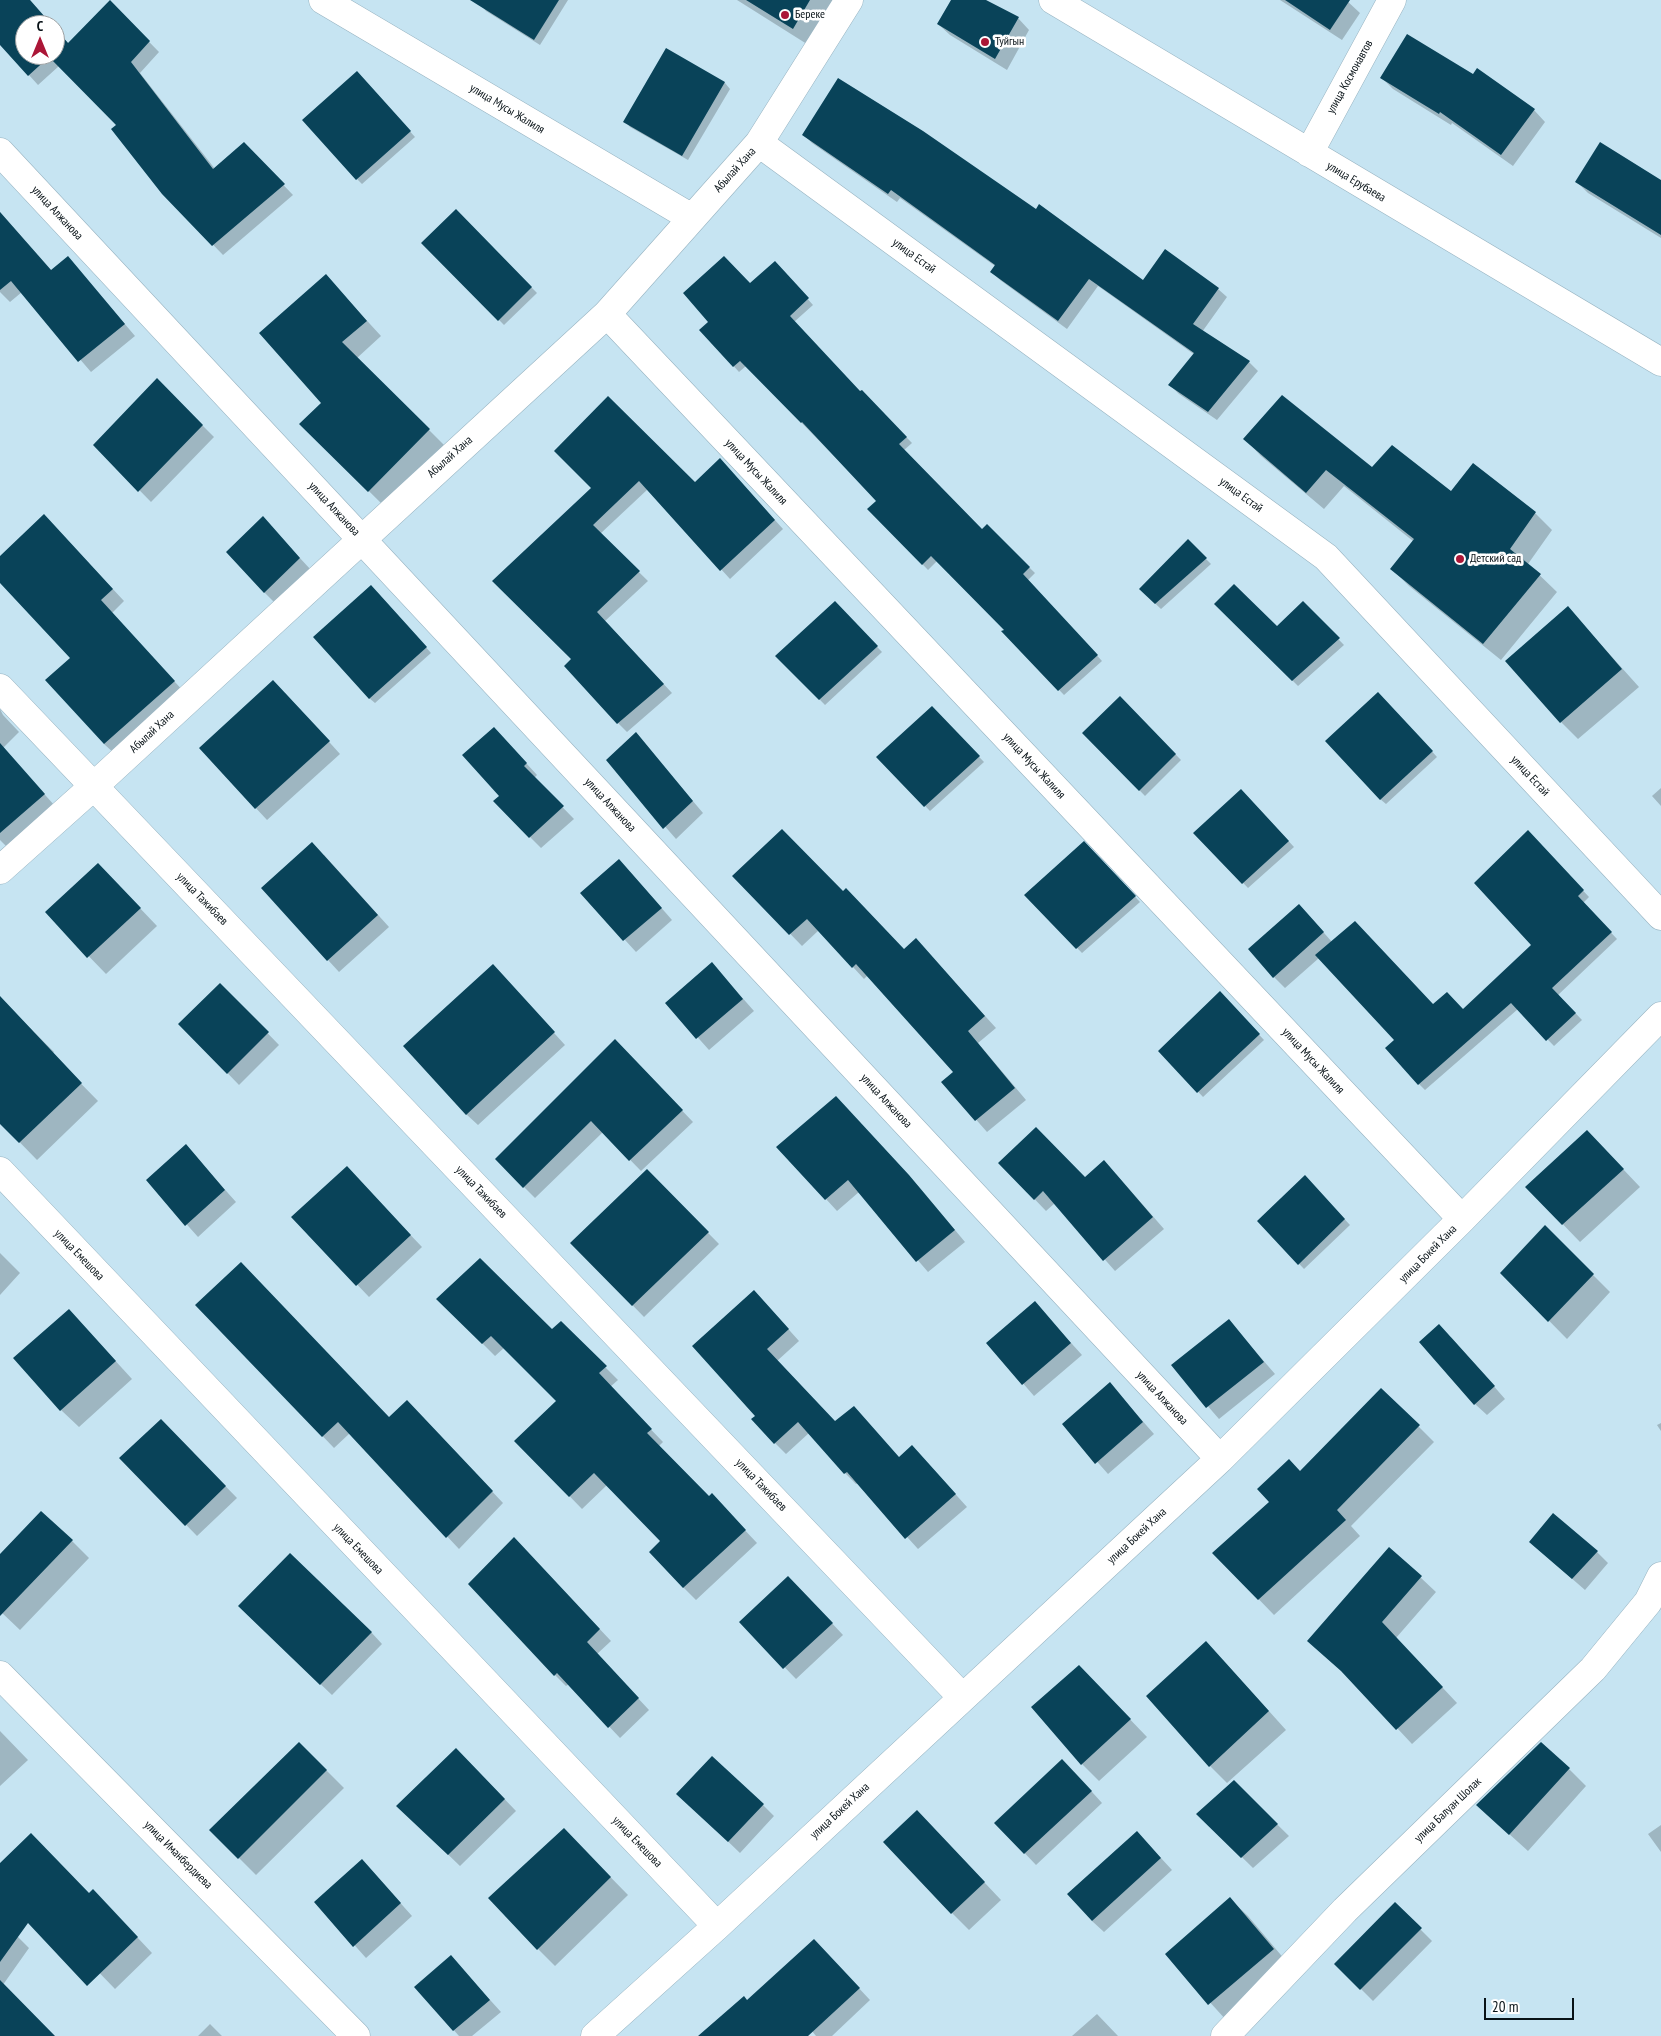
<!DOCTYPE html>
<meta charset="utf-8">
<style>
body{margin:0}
#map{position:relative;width:1661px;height:2036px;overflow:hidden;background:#c6e4f2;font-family:"PT Sans Narrow",sans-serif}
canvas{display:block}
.north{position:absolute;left:15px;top:15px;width:50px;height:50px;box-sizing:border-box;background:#fff;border:1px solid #9ca0a2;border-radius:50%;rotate:0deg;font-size:14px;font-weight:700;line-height:20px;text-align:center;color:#081217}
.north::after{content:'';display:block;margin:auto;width:18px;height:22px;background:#ab1637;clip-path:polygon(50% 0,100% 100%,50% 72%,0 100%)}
.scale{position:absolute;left:1484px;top:1998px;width:90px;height:22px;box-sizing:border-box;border:2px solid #081217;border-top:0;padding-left:6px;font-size:15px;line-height:18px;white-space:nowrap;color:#081217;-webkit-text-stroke:4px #fff;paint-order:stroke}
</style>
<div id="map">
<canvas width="1661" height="2036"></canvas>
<div class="north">С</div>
<div class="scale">20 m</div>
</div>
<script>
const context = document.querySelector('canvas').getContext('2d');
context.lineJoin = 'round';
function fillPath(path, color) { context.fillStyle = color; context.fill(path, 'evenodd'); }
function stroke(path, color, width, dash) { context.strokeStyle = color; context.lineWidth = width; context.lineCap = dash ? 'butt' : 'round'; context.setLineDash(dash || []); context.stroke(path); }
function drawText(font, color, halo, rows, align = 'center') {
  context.font = font + ' "PT Sans Narrow",sans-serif'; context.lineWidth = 5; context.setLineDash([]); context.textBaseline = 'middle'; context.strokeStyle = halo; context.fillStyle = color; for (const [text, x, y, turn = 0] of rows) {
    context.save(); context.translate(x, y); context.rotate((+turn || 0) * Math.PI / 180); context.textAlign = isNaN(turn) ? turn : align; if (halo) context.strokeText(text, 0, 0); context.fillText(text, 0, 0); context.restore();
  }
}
fillPath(new Path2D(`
 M 0,0 L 30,0 L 52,25 L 25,25 L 25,55 L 55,55 L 55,29 L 69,44 L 110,2 L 159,52 L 140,73 L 215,169 L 244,144 L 293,195 L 223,255 L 163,193 L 118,125 L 59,66 L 38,85 L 0,43 Z
 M 484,0 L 568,0 L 540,45 L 486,11 L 481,5 Z
 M 737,0 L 838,0 L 810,46 Z
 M 952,0 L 984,0 L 1018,18 L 1029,30 L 1007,70 L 950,35 L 938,24 Z
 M 1280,0 L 1346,0 L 1360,13 L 1342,40 Z
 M 667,50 L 725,83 L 730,89 L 688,160 L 630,127 L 625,121 Z
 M 362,78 L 415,137 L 362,184 L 357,179 Z
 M 1382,78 L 1534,110 L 1545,122 L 1513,166 L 1452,123 L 1451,125 L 1393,89 Z
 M 804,135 L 1036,211 L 1143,281 L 1218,289 L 1227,297 L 1202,332 L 1249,362 L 1258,371 L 1217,420 L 1179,394 L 1170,385 L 1195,355 L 1098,286 L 1067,329 L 1000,280 L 992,272 L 995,266 L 900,198 L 897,202 L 812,143 Z
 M 1661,181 L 1661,238 L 1588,193 L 1577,182 Z
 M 456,211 L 537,293 L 504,325 L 423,243 Z
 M 0,212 L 52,271 L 68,257 L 135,336 L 91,372 L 22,292 L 10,302 L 0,292 Z
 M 780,268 L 813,305 L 794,322 L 861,393 L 862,392 L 912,443 L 903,451 L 982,530 L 987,526 L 1035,573 L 1028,580 L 1102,661 L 1064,695 L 1003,632 L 1005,630 L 937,561 L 928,570 L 869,509 L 878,501 L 746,366 L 739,372 L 701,330 L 750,285 Z
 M 326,276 L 381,336 L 357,358 L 444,445 L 384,506 L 301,424 L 322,403 Z
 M 157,380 L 214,437 L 151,502 L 95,445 Z
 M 1245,439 L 1372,468 L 1451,493 L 1473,465 L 1535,513 L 1552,530 L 1528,564 L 1557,592 L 1501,660 L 1409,586 L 1392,569 L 1413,541 L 1344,486 L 1324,509 L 1261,456 Z
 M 556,451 L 695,483 L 729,469 L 783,529 L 730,579 L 648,489 L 600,534 L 648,581 L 605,621 L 672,693 L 627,732 L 618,723 L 573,659 L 592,488 Z
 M 55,527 L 124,601 L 112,613 L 185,693 L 116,755 L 104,744 L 72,658 L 0,581 L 0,558 Z
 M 274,530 L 311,570 L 276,604 L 264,592 Z
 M 1188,541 L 1211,564 L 1161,609 L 1140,589 Z
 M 377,592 L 431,653 L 375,703 L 369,698 Z
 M 835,603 L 882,652 L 825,705 L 777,656 Z
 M 1303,603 L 1344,645 L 1298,686 L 1216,604 L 1277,628 Z
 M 1568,608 L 1639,687 L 1578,739 L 1561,722 Z
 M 285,693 L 340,754 L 267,820 L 200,748 Z
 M 1120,698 L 1181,760 L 1145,796 L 1084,733 Z
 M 1384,699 L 1437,757 L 1386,804 L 1380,799 Z
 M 932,708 L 984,762 L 930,811 L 878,757 Z
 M 0,709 L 3,715 L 19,732 L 3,748 L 55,806 L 8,848 L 0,840 Z
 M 636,734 L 703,813 L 676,839 L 607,760 Z
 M 505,740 L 537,775 L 534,778 L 574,819 L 541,848 L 494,801 L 500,796 Z
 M 1661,788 L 1661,806 L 1652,796 Z
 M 1247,796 L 1294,847 L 1248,888 L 1195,833 Z
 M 1534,838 L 1589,897 L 1583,903 L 1617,939 L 1558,995 L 1582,1020 L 1554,1046 L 1518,1009 L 1425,1090 L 1419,1084 L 1395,1040 L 1319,958 L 1285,988 L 1274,977 L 1310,917 L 1332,942 L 1433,1006 L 1463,1011 L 1533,945 Z
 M 1084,843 L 1140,902 L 1082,953 L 1025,895 Z
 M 324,855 L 389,927 L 339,972 L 328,960 Z
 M 630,872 L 672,920 L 636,952 L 582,893 Z
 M 734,876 L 843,893 L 904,950 L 927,952 L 996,1028 L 978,1043 L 1026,1100 L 987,1132 L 943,1082 L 955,1072 L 868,975 L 864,979 L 819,930 L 802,946 Z
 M 115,882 L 157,926 L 106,974 L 46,912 Z
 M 723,976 L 754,1011 L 709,1050 L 667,1003 Z
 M 504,978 L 565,1045 L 478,1125 L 466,1114 Z
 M 220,984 L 279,1045 L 239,1085 L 180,1024 Z
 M 1220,993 L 1264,1040 L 1203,1097 L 1160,1051 Z
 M 0,998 L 54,1052 L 52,1054 L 98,1101 L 37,1160 L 0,1122 Z
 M 627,1053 L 693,1122 L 641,1171 L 603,1132 L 535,1198 L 496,1159 Z
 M 847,1109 L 920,1188 L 965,1242 L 928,1272 L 859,1192 L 837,1211 L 826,1199 Z
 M 186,1146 L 236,1202 L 198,1237 L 148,1181 Z
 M 1604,1149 L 1640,1187 L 1580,1242 L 1527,1187 Z
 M 1000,1163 L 1085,1178 L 1116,1174 L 1164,1229 L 1115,1271 L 1055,1203 L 1046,1211 Z
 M 647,1171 L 719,1244 L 644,1317 L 572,1243 Z
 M 358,1180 L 422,1247 L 369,1297 L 293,1217 Z
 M 1310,1182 L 1350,1225 L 1304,1269 L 1259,1221 Z
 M 1545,1227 L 1610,1292 L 1567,1339 L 1502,1273 Z
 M 0,1253 L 20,1273 L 0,1295 Z
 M 438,1299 L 552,1331 L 561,1323 L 618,1380 L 610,1387 L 663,1442 L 659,1446 L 709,1497 L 724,1508 L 757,1543 L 696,1600 L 683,1587 L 662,1541 L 607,1485 L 582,1509 L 516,1441 L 558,1401 L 505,1347 L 495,1356 Z
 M 765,1303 L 799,1341 L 777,1361 L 835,1422 L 899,1458 L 912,1446 L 967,1507 L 918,1549 L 858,1483 L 856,1484 L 845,1473 L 809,1433 L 786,1454 L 775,1443 L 756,1416 Z
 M 1035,1303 L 1082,1355 L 1034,1396 L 988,1343 Z
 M 197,1305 L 389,1419 L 418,1413 L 503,1503 L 459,1549 L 350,1433 L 334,1448 Z
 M 69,1310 L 132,1379 L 79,1427 L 61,1410 Z
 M 1229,1321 L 1275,1374 L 1219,1419 L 1173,1366 Z
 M 1451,1337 L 1505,1399 L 1487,1415 L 1475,1404 Z
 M 1110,1384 L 1154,1434 L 1108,1474 L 1064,1424 Z
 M 1382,1390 L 1434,1442 L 1351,1526 L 1360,1536 L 1274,1615 L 1214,1553 L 1271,1502 Z
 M 161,1420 L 237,1498 L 197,1536 L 121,1458 Z
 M 1661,1423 L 1661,1431 L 1657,1425 Z
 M 72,1541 L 89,1558 L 20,1630 L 0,1611 L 0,1555 Z
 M 1530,1542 L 1597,1552 L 1608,1563 L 1585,1590 Z
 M 1389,1548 L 1436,1592 L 1396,1638 L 1457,1703 L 1412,1744 L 1352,1680 L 1308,1641 Z
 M 525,1550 L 611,1641 L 597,1654 L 649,1710 L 620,1738 L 569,1684 L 566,1686 L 555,1675 Z
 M 800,1589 L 843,1635 L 796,1679 L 741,1622 Z
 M 251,1618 L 371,1632 L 382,1644 L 332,1695 Z
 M 1223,1660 L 1286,1730 L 1227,1783 L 1210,1766 Z
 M 1096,1684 L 1147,1737 L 1099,1781 L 1082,1764 Z
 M 0,1731 L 28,1760 L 0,1786 Z
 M 299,1743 L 344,1788 L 256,1875 L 211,1830 Z
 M 468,1761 L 516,1811 L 460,1866 L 409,1817 Z
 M 1569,1769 L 1586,1786 L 1528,1851 L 1477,1805 Z
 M 1074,1772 L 1102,1803 L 1036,1865 L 996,1823 Z
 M 1234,1782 L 1289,1836 L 1253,1868 L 1198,1814 Z
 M 690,1805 L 763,1805 L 774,1816 L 740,1853 Z
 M 1661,1825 L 1661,1852 L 1648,1834 Z
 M 934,1829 L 1001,1900 L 969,1930 L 952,1913 Z
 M 1148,1844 L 1172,1870 L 1104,1932 L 1092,1921 Z
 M 581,1847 L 628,1895 L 555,1966 L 538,1949 Z
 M 362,1860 L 412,1916 L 366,1958 L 316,1902 Z
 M 0,1864 L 89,1895 L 108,1906 L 152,1953 L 115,1989 L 0,1870 Z
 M 1230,1899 L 1248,1916 L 1291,1967 L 1227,2021 L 1166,1954 Z
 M 1395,1904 L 1432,1941 L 1373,2001 L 1336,1964 Z
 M 0,1924 L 18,1937 L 29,1948 L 0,1989 Z
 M 825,1952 L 870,2000 L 832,2036 L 816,2036 L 812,2031 L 806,2036 L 700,2036 L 748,2002 Z
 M 451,1957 L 501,2012 L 472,2036 L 459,2036 L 416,1987 Z
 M 1097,2014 L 1118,2036 L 1072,2036 Z
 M 210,2024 L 222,2036 L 198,2036 Z`), '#0003');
fillPath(new Path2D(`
 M 0,0 L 30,0 L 52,25 L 25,25 L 25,55 L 55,55 L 55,28 L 68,43 L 110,0 L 150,41 L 131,62 L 213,169 L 244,142 L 285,184 L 212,246 L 162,194 L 111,129 L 116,125 L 49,57 L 28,76 L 0,45 Z
 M 470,0 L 559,0 L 534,40 Z
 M 746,0 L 810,0 L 793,29 Z
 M 951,0 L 986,0 L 1019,17 L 995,59 L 937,24 Z
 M 1285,0 L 1350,0 L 1330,30 Z
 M 1407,34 L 1473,74 L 1477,68 L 1535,109 L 1501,155 L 1440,112 L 1439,114 L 1380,78 Z
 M 666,48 L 725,82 L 682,156 L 623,122 Z
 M 357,71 L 411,131 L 356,180 L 302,120 Z
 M 838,78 L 923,131 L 1036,209 L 1039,204 L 1143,280 L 1165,249 L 1219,288 L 1193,324 L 1250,361 L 1208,412 L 1168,385 L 1194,353 L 1089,279 L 1058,321 L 990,272 L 995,265 L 891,190 L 888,194 L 802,135 Z
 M 1600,142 L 1661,180 L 1661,235 L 1575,182 Z
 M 456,209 L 532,287 L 498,321 L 421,243 Z
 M 0,212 L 51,270 L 68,256 L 125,324 L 78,362 L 11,281 L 0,290 Z
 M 724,256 L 750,283 L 775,261 L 809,298 L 790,316 L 860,391 L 862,390 L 907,437 L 899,444 L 982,529 L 987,524 L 1030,567 L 1023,574 L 1098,655 L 1058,691 L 1001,631 L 1004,630 L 931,556 L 922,565 L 867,509 L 876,501 L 802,422 L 801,423 L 740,361 L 733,367 L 699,330 L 708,322 L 683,293 Z
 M 326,274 L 367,321 L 342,342 L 430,429 L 368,492 L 299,424 L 321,403 L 259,333 Z
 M 157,378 L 203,425 L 138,492 L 93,445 Z
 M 1282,395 L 1372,467 L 1392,445 L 1451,491 L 1473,463 L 1536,512 L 1510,549 L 1541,574 L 1483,644 L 1390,569 L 1414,539 L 1326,470 L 1306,493 L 1243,439 Z
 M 608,396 L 695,482 L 720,458 L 775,520 L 720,571 L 639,481 L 593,525 L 640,571 L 597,612 L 664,684 L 617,724 L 564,666 L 571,659 L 492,581 L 591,488 L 554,451 Z
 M 44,514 L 113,589 L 101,600 L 175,681 L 104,744 L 45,680 L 70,658 L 0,583 L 0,556 Z
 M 263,516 L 300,558 L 264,593 L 226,552 Z
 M 1188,539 L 1207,558 L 1155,604 L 1139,589 Z
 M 1234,584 L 1277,626 L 1303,601 L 1340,638 L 1292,681 L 1214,604 Z
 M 371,585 L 427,647 L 369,699 L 313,637 Z
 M 835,601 L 878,646 L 819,700 L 775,656 Z
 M 1568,606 L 1622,669 L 1560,723 L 1505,661 Z
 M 273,680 L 330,741 L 255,809 L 199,748 Z
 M 1378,692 L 1433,751 L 1380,800 L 1325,741 Z
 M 1120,696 L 1176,754 L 1139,791 L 1082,733 Z
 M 932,706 L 980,756 L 924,807 L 876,757 Z
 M 494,727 L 527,763 L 524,766 L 564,806 L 529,838 L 493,801 L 499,796 L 462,755 Z
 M 636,732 L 693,801 L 663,829 L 606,760 Z
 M 0,743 L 45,794 L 0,833 Z
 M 1241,789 L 1289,841 L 1242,884 L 1193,833 Z
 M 782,829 L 843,891 L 846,888 L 904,949 L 916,938 L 985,1016 L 968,1031 L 1015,1088 L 975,1121 L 941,1082 L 953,1072 L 856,964 L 852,968 L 807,919 L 789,935 L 732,876 Z
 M 1528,830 L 1584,890 L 1578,896 L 1612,932 L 1552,988 L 1576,1013 L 1546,1041 L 1511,1003 L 1418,1085 L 1385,1048 L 1394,1040 L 1315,955 L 1355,921 L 1433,1004 L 1447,992 L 1463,1009 L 1531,945 L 1474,883 Z
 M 1084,841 L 1136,896 L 1076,949 L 1024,895 Z
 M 312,842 L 378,915 L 327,961 L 261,888 Z
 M 619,859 L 662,908 L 623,941 L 580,893 Z
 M 98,863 L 141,908 L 87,958 L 45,912 Z
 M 1299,904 L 1324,932 L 1273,978 L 1248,949 Z
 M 712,962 L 743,999 L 696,1039 L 665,1003 Z
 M 493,964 L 555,1032 L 466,1115 L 403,1046 Z
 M 220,983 L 269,1032 L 227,1074 L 178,1024 Z
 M 1220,991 L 1260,1034 L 1197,1093 L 1158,1051 Z
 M 0,996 L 82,1083 L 19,1143 L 0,1124 Z
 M 615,1039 L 683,1110 L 629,1161 L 591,1121 L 523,1188 L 495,1159 Z
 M 836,1096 L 909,1175 L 955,1230 L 916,1262 L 848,1180 L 825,1200 L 776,1147 Z
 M 1036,1127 L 1085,1177 L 1104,1160 L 1153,1217 L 1103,1261 L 1043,1191 L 1034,1200 L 998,1163 Z
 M 1587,1130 L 1624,1169 L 1562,1225 L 1525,1187 Z
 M 186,1144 L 225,1190 L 185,1226 L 146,1180 Z
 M 347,1166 L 411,1235 L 356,1286 L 291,1217 Z
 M 647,1169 L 709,1232 L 632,1306 L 570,1243 Z
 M 1305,1175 L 1345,1219 L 1298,1265 L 1257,1221 Z
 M 1545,1225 L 1594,1274 L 1548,1322 L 1500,1273 Z
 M 480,1258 L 552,1329 L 561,1321 L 607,1366 L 599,1373 L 652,1429 L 647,1433 L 709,1496 L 712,1493 L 746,1530 L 683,1588 L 649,1552 L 660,1541 L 594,1473 L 569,1497 L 514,1441 L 556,1401 L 491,1336 L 482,1344 L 436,1299 Z
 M 241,1262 L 389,1417 L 407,1400 L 493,1491 L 446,1538 L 338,1422 L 322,1437 L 195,1305 Z
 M 754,1290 L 789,1329 L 767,1349 L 835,1421 L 854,1406 L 899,1457 L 912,1445 L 956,1494 L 905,1539 L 847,1472 L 844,1474 L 798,1422 L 774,1444 L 751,1419 L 755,1416 L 692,1346 Z
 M 1035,1301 L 1071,1343 L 1022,1385 L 986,1343 Z
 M 69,1309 L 116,1361 L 60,1411 L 13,1358 Z
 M 1229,1319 L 1264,1362 L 1206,1408 L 1171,1365 Z
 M 1439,1324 L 1495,1386 L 1474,1405 L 1419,1342 Z
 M 1110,1382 L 1143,1422 L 1095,1464 L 1062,1424 Z
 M 1381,1388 L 1420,1425 L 1337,1510 L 1346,1520 L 1258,1600 L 1212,1553 L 1269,1502 L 1257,1489 L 1289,1459 L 1300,1471 Z
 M 161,1419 L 226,1486 L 185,1526 L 119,1458 Z
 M 41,1511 L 73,1540 L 0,1616 L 0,1554 Z
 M 1553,1513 L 1598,1551 L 1572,1579 L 1529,1542 Z
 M 514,1537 L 600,1629 L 587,1642 L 639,1698 L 608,1728 L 557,1673 L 554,1676 L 468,1584 Z
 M 1389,1547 L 1422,1576 L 1382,1622 L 1443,1687 L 1396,1730 L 1341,1671 L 1307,1641 Z
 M 290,1553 L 372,1632 L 320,1685 L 238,1606 Z
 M 788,1576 L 833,1623 L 783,1669 L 739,1622 Z
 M 1206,1641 L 1269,1711 L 1209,1767 L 1146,1696 Z
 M 1079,1665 L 1131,1719 L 1081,1765 L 1031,1707 Z
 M 299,1742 L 327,1770 L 238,1859 L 209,1830 Z
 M 1541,1742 L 1570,1768 L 1509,1835 L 1476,1805 Z
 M 456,1748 L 505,1799 L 448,1855 L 396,1806 Z
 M 712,1756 L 764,1804 L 728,1842 L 676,1794 Z
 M 1062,1759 L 1092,1791 L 1024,1854 L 994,1823 Z
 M 1234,1780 L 1278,1824 L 1241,1858 L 1196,1814 Z
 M 917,1810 L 985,1882 L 951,1914 L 883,1842 Z
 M 564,1828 L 611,1877 L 537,1950 L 488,1898 Z
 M 1137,1831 L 1161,1858 L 1092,1921 L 1067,1894 Z
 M 31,1833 L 89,1893 L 93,1889 L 138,1937 L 87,1986 L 28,1923 L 0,1962 L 0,1863 Z
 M 362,1859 L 401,1903 L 353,1947 L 314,1902 Z
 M 1230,1897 L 1274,1949 L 1208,2005 L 1165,1954 Z
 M 1395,1902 L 1422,1928 L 1360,1990 L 1334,1964 Z
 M 814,1939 L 860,1988 L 808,2036 L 698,2036 L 744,1996 L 747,2000 Z
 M 451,1955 L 490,2000 L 453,2031 L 414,1987 Z
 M 0,1980 L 55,2036 L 0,2036 Z`), '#094359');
const minor = new Path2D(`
 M 323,0 L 692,218
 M 1053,0 L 1661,362
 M 759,143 L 1326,557 L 1661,916
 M 0,152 L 1220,1459
 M 1309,153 L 1392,0
 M 607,314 L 1462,1219
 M 0,688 L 962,1697
 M 0,870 L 94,786 L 607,314 L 759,143 L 849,0
 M 0,1171 L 717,1926
 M 0,1675 L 356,2036
 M 595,2036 L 717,1926 L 1220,1459 L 1462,1219 L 1661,1016
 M 1225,2036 L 1345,1910 L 1593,1669 L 1648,1602 L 1661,1576`);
stroke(minor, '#97b3c1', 29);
stroke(minor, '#fff', 28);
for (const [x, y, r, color] of [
 [785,15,5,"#ab1637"],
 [985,42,5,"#ab1637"],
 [1460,559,5,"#ab1637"]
]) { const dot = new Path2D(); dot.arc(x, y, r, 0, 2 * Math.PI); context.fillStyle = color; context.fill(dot); stroke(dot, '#fff', 2); }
drawText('12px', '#081217', '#fff', [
 ["Береке",795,15],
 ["Туйгын",995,42],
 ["Детский сад",1470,559]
], 'left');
drawText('12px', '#081217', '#fff', [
 ["улица Космонавтов",1350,77,-61],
 ["улица Мусы Жалиля",507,109,31],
 ["Абылай Хана",735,170,-48],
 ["улица Ерубаева",1356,182,31],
 ["улица Алжанова",57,213,47],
 ["улица Естай",914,256,36],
 ["Абылай Хана",450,457,-42],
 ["улица Мусы Жалиля",756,472,47],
 ["улица Естай",1241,495,36],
 ["улица Алжанова",334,509,47],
 ["Абылай Хана",152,732,-43],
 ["улица Мусы Жалиля",1034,766,47],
 ["улица Естай",1530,776,47],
 ["улица Алжанова",610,805,47],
 ["улица Тажибаев",202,899,46],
 ["улица Мусы Жалиля",1313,1061,47],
 ["улица Алжанова",886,1101,47],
 ["улица Тажибаев",481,1192,46],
 ["улица Бокей Хана",1428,1254,-45],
 ["улица Емешова",79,1255,46],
 ["улица Алжанова",1162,1398,47],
 ["улица Тажибаев",761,1485,46],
 ["улица Бокей Хана",1137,1536,-43],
 ["улица Емешова",358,1549,46],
 ["улица Балуан Шолак",1448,1810,-44],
 ["улица Бокей Хана",840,1811,-43],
 ["улица Емешова",637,1842,46],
 ["улица Иманбердиева",178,1855,45]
]);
</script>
